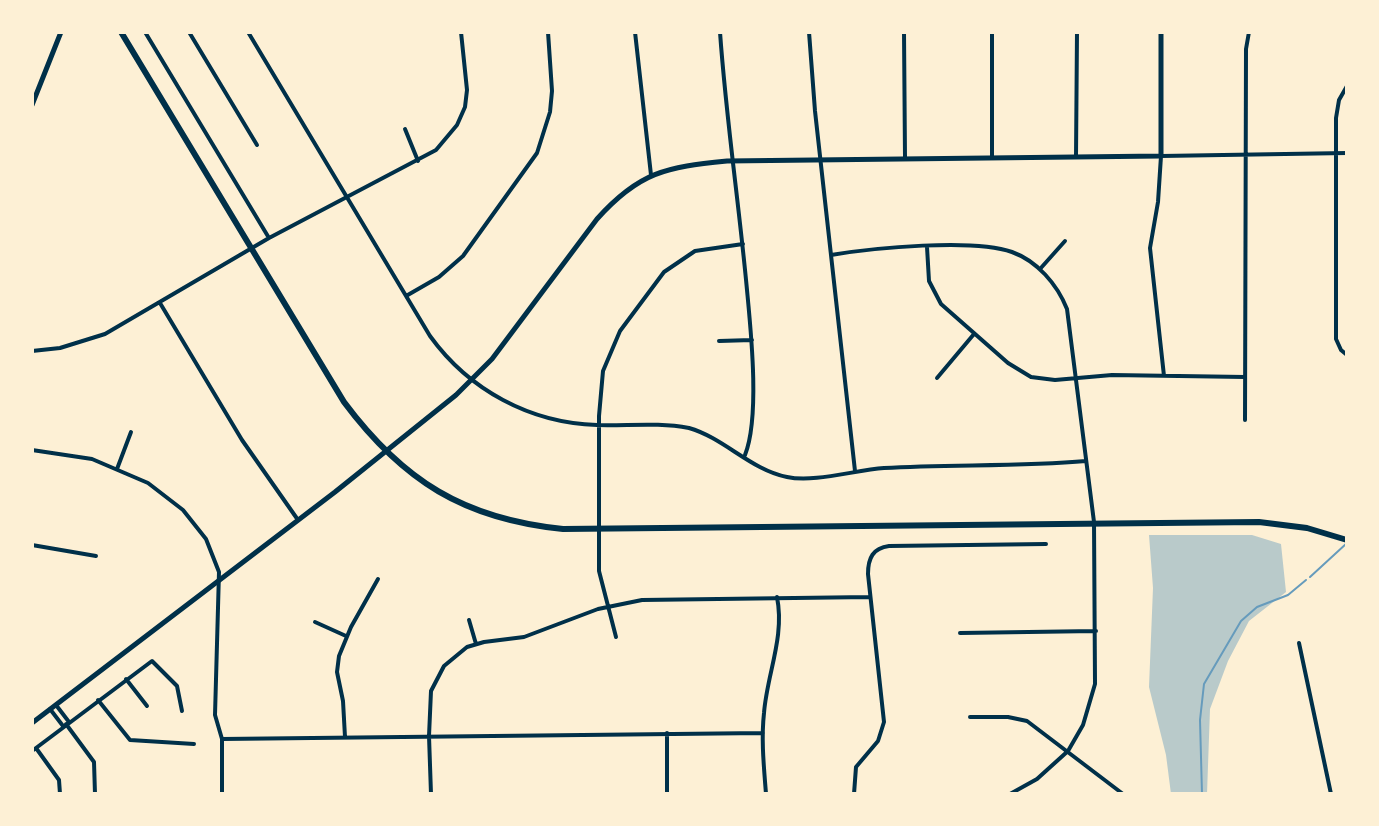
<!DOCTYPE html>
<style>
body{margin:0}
#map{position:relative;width:1379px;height:826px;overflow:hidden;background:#fdf0d5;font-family:Figtree,sans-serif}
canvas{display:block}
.frame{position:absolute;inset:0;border:34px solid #fdf0d5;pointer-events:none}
</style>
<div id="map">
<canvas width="1379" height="826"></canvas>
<div class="frame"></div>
</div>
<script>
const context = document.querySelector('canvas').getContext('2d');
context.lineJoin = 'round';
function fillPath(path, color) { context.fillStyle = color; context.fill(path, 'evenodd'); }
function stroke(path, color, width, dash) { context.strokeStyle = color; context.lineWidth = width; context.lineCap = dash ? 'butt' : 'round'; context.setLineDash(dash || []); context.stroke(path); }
fillPath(new Path2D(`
 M 1149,535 L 1252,535 L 1281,544 L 1286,592 L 1249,621 L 1228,661 L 1210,709 L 1207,794 L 1171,794 L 1166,755 L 1149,687 L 1153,588 Z`), '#b9caca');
stroke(new Path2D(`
 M 1310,577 L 1347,543
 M 1202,794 L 1200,720 L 1204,684 L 1241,621 L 1257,607 L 1288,595 L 1306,580`), '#669bbc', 2);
stroke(new Path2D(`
 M 145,32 L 269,238
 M 189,32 L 257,145
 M 248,32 L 430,336 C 469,390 530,423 597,425 C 627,426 658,422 689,428 C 724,438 751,470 787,477 C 814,483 855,470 884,468 C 951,464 1019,467 1086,461
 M 635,32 L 651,175
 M 720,32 C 726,118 739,204 747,290 C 751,332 760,417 745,455
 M 809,32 L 815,111 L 855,471
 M 904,32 L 905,158
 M 1347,86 L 1339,100 L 1336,118 L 1336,339 L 1341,350 L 1347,355
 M 405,129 L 418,161
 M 1076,157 L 1077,32
 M 992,158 L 992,32
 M 927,247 L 929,281 L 941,304 L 1008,363 L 1031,377 L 1055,380 L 1112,375 L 1245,377
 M 831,255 C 873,248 973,238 1012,252 C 1037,261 1057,284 1067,309 L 1094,522 L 1095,684 L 1083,725 L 1068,751 L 1037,779 L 1010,794
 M 1040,269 L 1065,241
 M 406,296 L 439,277 L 463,256 L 537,153 L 550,112 L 552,91 L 548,32
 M 160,303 L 242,440 L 298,520
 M 719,341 L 752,340
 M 32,351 L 60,348 L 105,334 L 269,238 L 436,150 L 457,125 L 465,107 L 467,90 L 461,32
 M 1164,376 L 1150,248 L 1158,202 L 1161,156 L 1347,153
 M 937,378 L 974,334
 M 1245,420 L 1246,49 L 1249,32
 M 32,450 L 92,459 L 148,483 L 183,510 L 206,539 L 219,572 L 215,715 L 222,739 L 222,794
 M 117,469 L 131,432
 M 32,545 L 96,556
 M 469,620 L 476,644
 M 315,622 L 346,636
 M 960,633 L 1096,631
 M 616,637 L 599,571 L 599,416 L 603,371 L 620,331 L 664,272 L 695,251 L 743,244
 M 1299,643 L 1331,794
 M 126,679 L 147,706
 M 98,700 L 130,740 L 194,744
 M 56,705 L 69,722
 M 50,709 L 63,726
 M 970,717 L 1008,717 L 1027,721 L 1123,794
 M 66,724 L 94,762 L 95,794
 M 667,733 L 667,794
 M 345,737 L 343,701 L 337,672 L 339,656 L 351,627 L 378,579
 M 222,739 L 763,733
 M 36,748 L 59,780 L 60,794
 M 32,751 L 152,661 L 177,686 L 182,711
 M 431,794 L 429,736 L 431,691 L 444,666 L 467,647 L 484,642 L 524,637 L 598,609 L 642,600 L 870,597
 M 766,794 C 764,768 761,740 764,713 C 767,674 785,637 777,597
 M 854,794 L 856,767 L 878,741 L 884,722 L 868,574 C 868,558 873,548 889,546 L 1046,544`), '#003049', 4);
stroke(new Path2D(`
 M 32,105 L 61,32
 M 32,723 L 335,492 L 456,395 L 492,359 L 597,219 C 639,172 666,167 727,161 L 1161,156 L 1161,32`), '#003049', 5);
stroke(new Path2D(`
 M 121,32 L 344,402 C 403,481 464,519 563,529 L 1259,522 L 1307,528 L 1347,540`), '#003049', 6);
</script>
